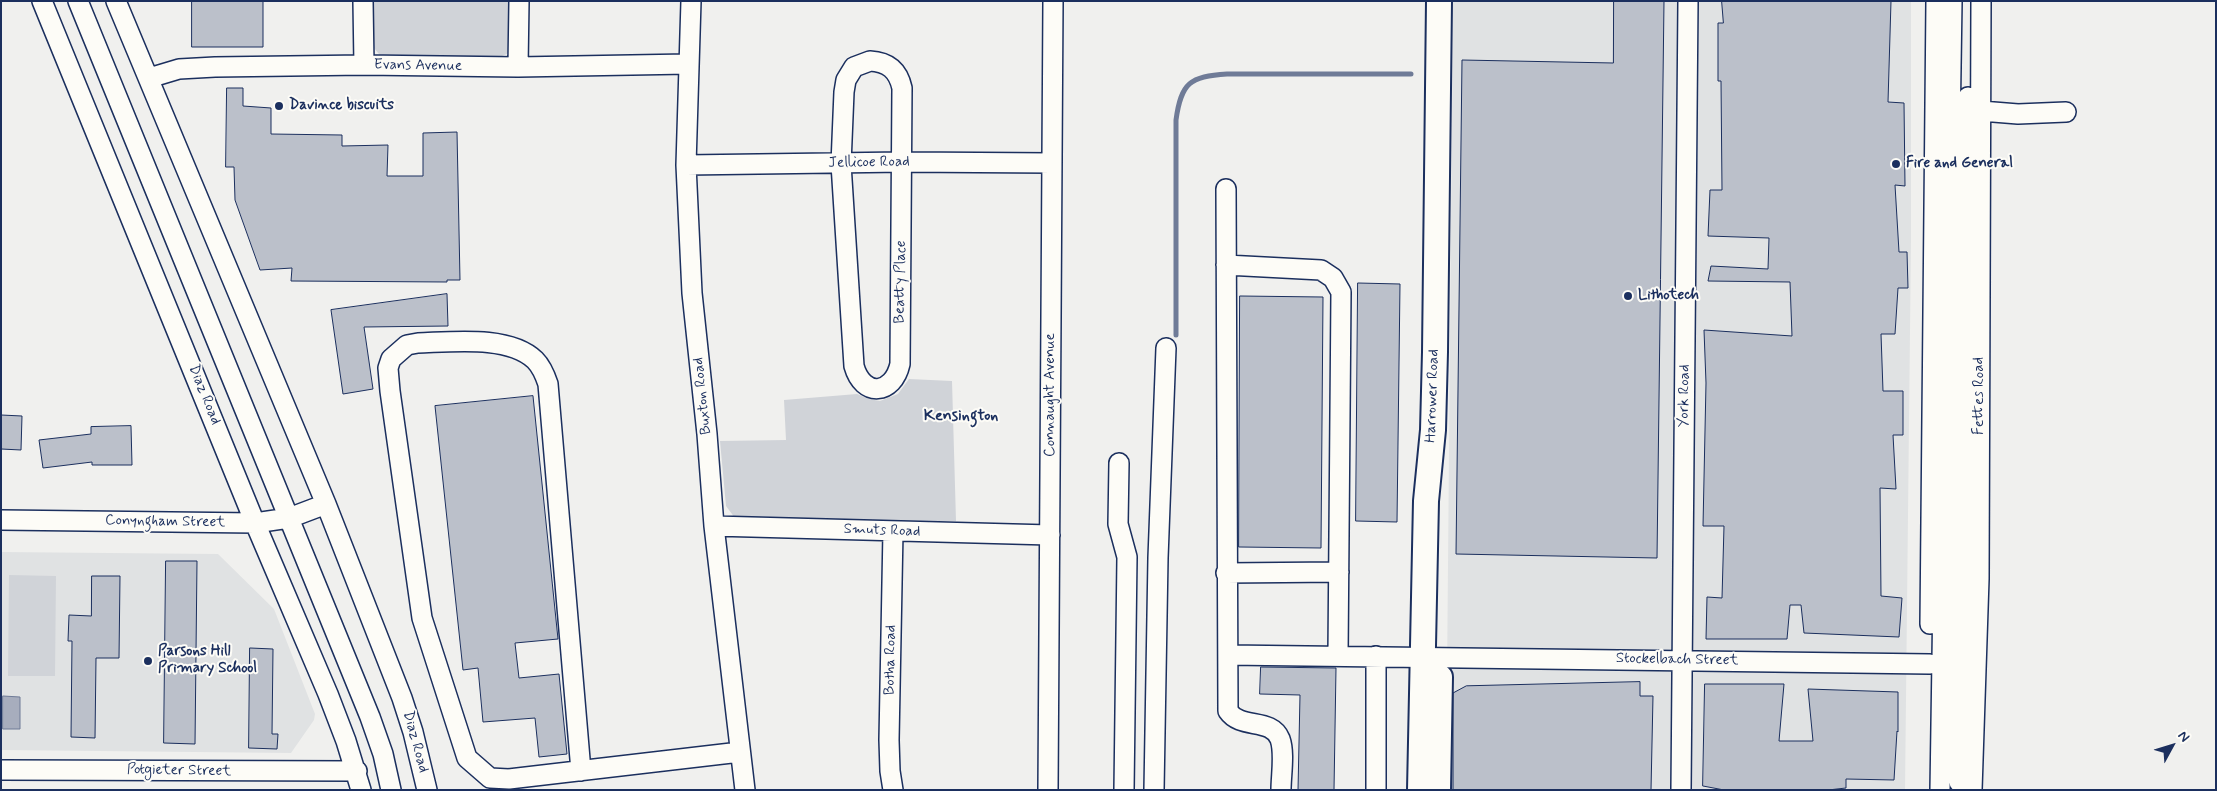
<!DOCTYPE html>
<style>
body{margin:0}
#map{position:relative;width:2217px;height:791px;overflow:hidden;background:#f0f0ee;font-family:Mynerve,sans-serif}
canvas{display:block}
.frame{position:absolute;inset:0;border:2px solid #1b2f5e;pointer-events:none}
.north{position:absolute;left:2147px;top:721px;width:50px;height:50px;-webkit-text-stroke:4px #fdfcf7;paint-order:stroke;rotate:51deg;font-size:14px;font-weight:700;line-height:20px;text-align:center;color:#1b2f5e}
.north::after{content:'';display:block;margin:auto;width:18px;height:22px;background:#1b2f5e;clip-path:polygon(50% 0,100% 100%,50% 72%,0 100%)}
</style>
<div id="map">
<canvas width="2217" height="791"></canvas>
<div class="frame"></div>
<div class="north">N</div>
</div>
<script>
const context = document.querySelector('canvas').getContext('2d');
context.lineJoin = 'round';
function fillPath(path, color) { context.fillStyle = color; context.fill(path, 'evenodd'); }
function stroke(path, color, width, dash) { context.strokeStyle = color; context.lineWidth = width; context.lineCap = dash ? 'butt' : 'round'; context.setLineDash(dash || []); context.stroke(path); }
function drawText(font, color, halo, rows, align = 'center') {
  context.font = font + ' Mynerve,sans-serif'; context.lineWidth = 4; context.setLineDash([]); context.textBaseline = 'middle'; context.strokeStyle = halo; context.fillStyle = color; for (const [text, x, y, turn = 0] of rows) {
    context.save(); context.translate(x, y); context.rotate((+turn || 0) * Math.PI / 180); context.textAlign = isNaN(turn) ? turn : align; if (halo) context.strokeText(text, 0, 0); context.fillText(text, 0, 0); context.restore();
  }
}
fillPath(new Path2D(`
 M 1453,1 L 1911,1 L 1911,240 L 1905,790 L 1446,790 Z
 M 1,552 L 218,554 L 274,609 L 315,714 L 314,720 L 291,753 L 1,750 Z`), '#e0e2e3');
fillPath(new Path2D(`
 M 371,1 L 512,1 L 512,46 L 507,54 L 497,58 L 383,59 L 374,48 Z
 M 909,379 L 952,381 L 956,521 L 740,521 L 735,518 L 726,506 L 720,441 L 786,440 L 784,400 L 857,394 L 869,399 L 880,401 L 898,394 Z
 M 9,575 L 56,576 L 55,676 L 8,676 Z`), '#d0d3d8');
const water = new Path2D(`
 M 3,696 L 20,697 L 20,729 L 3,729 Z`);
fillPath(water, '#a7adbd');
stroke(water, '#6f7b97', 1);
stroke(new Path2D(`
 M 1176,335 L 1176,120 C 1181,83 1190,76 1227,74 L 1411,74`), '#6f7b97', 5);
const building = new Path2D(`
 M 192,1 L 263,1 L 263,47 L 192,47 Z
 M 1614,1 L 1664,1 L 1657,558 L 1456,554 L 1462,60 L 1613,63 Z
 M 1722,1 L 1891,1 L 1888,102 L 1904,103 L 1905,186 L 1895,185 L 1899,252 L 1907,252 L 1908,288 L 1898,288 L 1895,334 L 1881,334 L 1883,391 L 1903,391 L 1903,435 L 1893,435 L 1896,489 L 1880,488 L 1881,596 L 1902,598 L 1899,637 L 1804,633 L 1801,605 L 1790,605 L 1787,639 L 1706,639 L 1707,597 L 1722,598 L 1724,526 L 1703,526 L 1706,383 L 1704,330 L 1792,336 L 1790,282 L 1708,281 L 1711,266 L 1768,269 L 1769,238 L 1708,236 L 1710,190 L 1722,190 L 1721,81 L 1718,81 L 1718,23 L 1723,23 Z
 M 227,88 L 243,88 L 243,106 L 271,108 L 271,134 L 342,135 L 342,146 L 388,145 L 387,176 L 423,176 L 423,133 L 457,132 L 460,280 L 447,280 L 447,282 L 291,281 L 292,268 L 260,270 L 235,200 L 234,167 L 226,167 Z
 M 1358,283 L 1400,284 L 1397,522 L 1356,521 Z
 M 447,294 L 448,326 L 364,327 L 373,389 L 343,394 L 331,310 Z
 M 1240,296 L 1323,297 L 1321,548 L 1239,547 Z
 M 533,396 L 558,639 L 515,643 L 519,678 L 559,674 L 567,754 L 539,757 L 535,718 L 483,722 L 478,668 L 463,670 L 435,406 Z
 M 1,415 L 22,416 L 21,450 L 1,449 Z
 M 131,426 L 132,465 L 92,465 L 92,462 L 43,468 L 39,440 L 91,434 L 91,427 Z
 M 166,561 L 197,561 L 195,744 L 164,743 Z
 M 92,576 L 120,576 L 119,658 L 96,658 L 95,738 L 71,737 L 72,641 L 68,641 L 69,615 L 91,616 Z
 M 250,648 L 273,649 L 272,734 L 278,734 L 277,749 L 249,748 Z
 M 1261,667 L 1336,668 L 1334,790 L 1298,790 L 1300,695 L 1260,694 Z
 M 1640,682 L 1640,696 L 1653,696 L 1651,790 L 1453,790 L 1453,693 L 1466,686 Z
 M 1705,684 L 1784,684 L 1779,741 L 1813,741 L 1808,689 L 1898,692 L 1898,732 L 1897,731 L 1894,780 L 1846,779 L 1846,788 L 1828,790 L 1724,790 L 1703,786 Z`);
fillPath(building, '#bbc0ca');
stroke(building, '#1b2f5e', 1);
const minor = new Path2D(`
 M 42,1 L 255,523 L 328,694 L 346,741 L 361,790
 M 78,1 L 370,717 L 383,754 L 391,790
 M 116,1 L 326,504 L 402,698 L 413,732 L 427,790
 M 363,1 L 364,65
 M 691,1 L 686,165 L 692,293 L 707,434 L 714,526 L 745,790
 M 870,61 C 888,62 898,70 902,88 L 900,364 C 893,395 863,398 854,366 L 841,164 L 844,92 L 846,80 L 854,67 Z
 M 518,67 L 519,1
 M 149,78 L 179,69 L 215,67 L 364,65 L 518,67 L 688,64
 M 1981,111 L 2018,114 L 2066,112
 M 686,165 L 903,162 L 1052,163
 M 1226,189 L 1228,711 C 1241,730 1271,717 1280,739 C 1285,753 1281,775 1281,790
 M 1226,265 L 1321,270 L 1333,278 L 1341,292 L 1338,655
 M 1119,463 L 1118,524 L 1127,557 L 1124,790
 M 1,520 L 255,523 L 289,518 L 326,504
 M 714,526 L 1050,535
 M 893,531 L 889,740 L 890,771 L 893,790
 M 1226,573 L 1339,572
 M 1930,624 L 1936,1
 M 1228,655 L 1930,664
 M 1,770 L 357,771
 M 581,771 L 548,384 C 545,375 542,367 535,360 C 509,335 452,342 418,343 L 407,345 L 391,359 L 388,368 L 390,391 L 422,618 L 467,758 L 490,778 L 509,779 L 740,752
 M 1959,782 L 1968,97
 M 1048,790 L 1053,1
 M 1154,790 L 1158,558 L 1166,348
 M 1376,790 L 1376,656
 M 1681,790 L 1688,1
 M 1940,790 L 1952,1
 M 1972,790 L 1979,579 L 1981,1`);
const major = new Path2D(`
 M 1420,790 L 1426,501 L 1433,430 L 1435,352 L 1439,1
 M 1438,790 L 1440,677`);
stroke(minor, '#1b2f5e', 22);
stroke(major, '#1b2f5e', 28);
stroke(minor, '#fdfcf7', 19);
stroke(major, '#fdfcf7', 24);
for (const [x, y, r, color] of [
 [279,106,5,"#1b2f5e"],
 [1896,164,5,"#1b2f5e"],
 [1628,296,5,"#1b2f5e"],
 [148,661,5,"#1b2f5e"]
]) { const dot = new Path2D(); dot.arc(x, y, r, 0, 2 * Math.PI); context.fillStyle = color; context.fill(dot); stroke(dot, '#fdfcf7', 2); }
drawText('15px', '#1b2f5e', '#fdfcf7', [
 ["Evans Avenue",418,66,1],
 ["Jellicoe Road",869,163,-1],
 ["Beatty Place",901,282,-89],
 ["Diaz Road",204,395,68],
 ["Connaught Avenue",1051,395,-90],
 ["Buxton Road",703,396,-96],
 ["Harrower Road",1433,396,-88],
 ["York Road",1685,396,-89],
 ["Fettes Road",1980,396,-90],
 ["Conyngham Street",165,522,1],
 ["Smuts Road",882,531,2],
 ["Botha Road",891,660,-89],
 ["Stockelbach Street",1677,660,1],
 ["Diaz Road",415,742,75],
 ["Potgieter Street",179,771,1]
]);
drawText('bold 15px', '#1b2f5e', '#fdfcf7', [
 ["Davince biscuits",289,106],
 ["Fire and General",1906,164],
 ["Lithotech",1638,296],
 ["Parsons Hill",158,652],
 ["Primary School",158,669]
], 'left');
drawText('bold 16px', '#1b2f5e', '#fdfcf7', [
 ["Kensington",961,417]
]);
</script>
